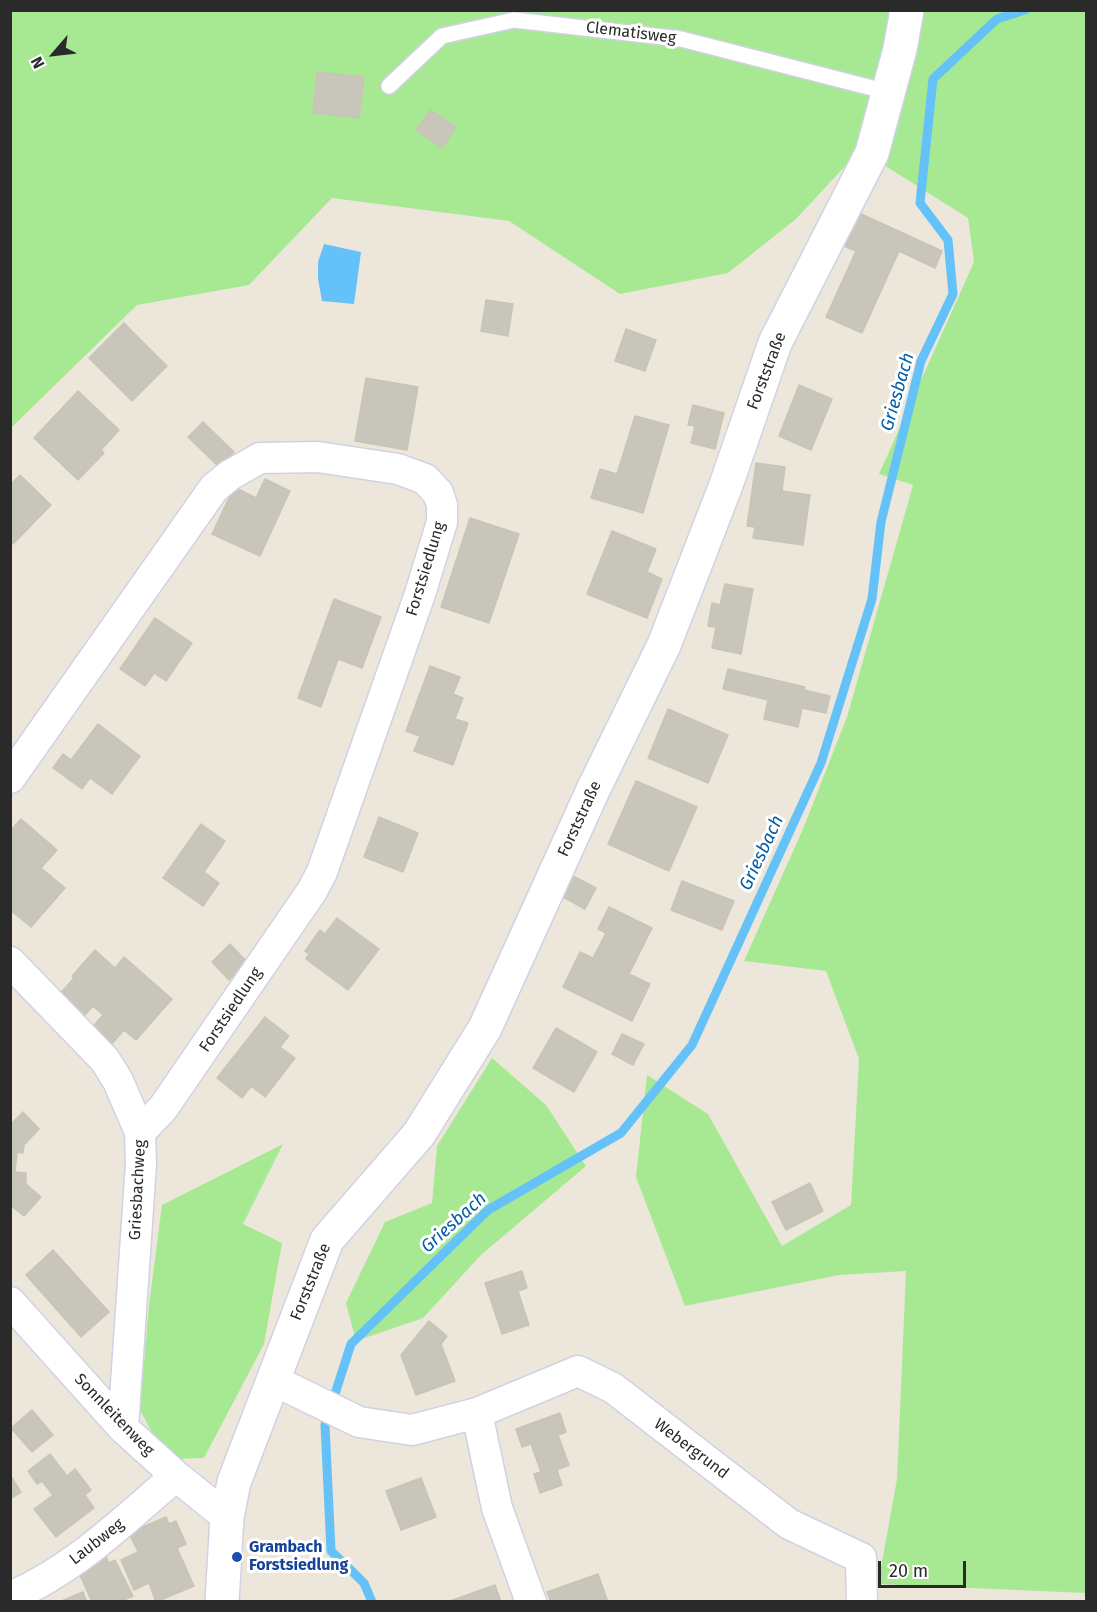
<!DOCTYPE html>
<meta charset="utf-8">
<style>
body{margin:0}
#map{position:relative;width:1097px;height:1612px;overflow:hidden;background:#ede7db;font-family:"Fira Sans",sans-serif}
canvas{display:block}
.frame{position:absolute;inset:0;border:12px solid #2a2a2a;pointer-events:none}
.north{position:absolute;left:24px;top:24px;width:60px;height:60px;-webkit-text-stroke:4px #fff;paint-order:stroke;rotate:242deg;font-size:16px;font-weight:700;line-height:24px;text-align:center;color:#2a2a2a}
.north::after{content:'';display:block;margin:auto;width:21px;height:27px;background:#2a2a2a;clip-path:polygon(50% 0,100% 100%,50% 72%,0 100%)}
.scale{position:absolute;left:878px;top:1561px;width:88px;height:27px;box-sizing:border-box;border:3px solid #2a2a2a;border-top:0;padding-left:8px;font-size:18px;line-height:21px;white-space:nowrap;color:#2a2a2a;-webkit-text-stroke:4px #fff;paint-order:stroke}
</style>
<div id="map">
<canvas width="1097" height="1612"></canvas>
<div class="frame"></div>
<div class="north">N</div>
<div class="scale">20 m</div>
</div>
<script>
const context = document.querySelector('canvas').getContext('2d');
context.lineJoin = 'round';
function fillPath(path, color) { context.fillStyle = color; context.fill(path, 'evenodd'); }
function stroke(path, color, width, dash) { context.strokeStyle = color; context.lineWidth = width; context.lineCap = dash ? 'butt' : 'round'; context.setLineDash(dash || []); context.stroke(path); }
function drawText(font, color, halo, rows, align = 'center') {
  context.font = font + ' "Fira Sans",sans-serif'; context.lineWidth = 6; context.setLineDash([]); context.textBaseline = 'middle'; context.strokeStyle = halo; context.fillStyle = color; for (const [text, x, y, turn = 0] of rows) {
    context.save(); context.translate(x, y); context.rotate((+turn || 0) * Math.PI / 180); context.textAlign = isNaN(turn) ? turn : align; if (halo) context.strokeText(text, 0, 0); context.fillText(text, 0, 0); context.restore();
  }
}
fillPath(new Path2D(`
 M 11,11 L 1086,11 L 1086,1593 L 878,1584 L 897,1479 L 906,1271 L 839,1275 L 685,1306 L 636,1177 L 647,1075 L 708,1114 L 782,1246 L 851,1205 L 859,1059 L 826,971 L 744,961 L 803,829 L 847,717 L 913,485 L 879,474 L 974,262 L 968,218 L 860,150 L 796,219 L 728,273 L 620,294 L 509,221 L 332,198 L 249,285 L 137,305 L 11,428 Z
 M 492,1058 L 546,1105 L 586,1166 L 481,1255 L 423,1318 L 356,1341 L 346,1303 L 385,1222 L 432,1203 L 437,1146 Z
 M 283,1144 L 243,1224 L 282,1243 L 264,1344 L 204,1458 L 173,1459 L 158,1444 L 140,1410 L 149,1305 L 162,1205 Z`), '#a7e993');
fillPath(new Path2D(`
 M 324,244 L 361,252 L 354,304 L 322,301 L 318,279 L 318,262 Z`), '#65c2f8');
stroke(new Path2D(`
 M 372,1602 L 364,1583 L 331,1551 L 325,1425 L 351,1344 L 488,1210 L 621,1133 L 692,1045 L 821,763 L 872,599 L 881,522 L 921,361 L 953,294 L 948,240 L 920,203 L 933,79 L 997,19 L 1025,10`), '#65c2f8', 9);
const building = new Path2D(`
 M 317,72 L 364,77 L 359,118 L 313,113 Z
 M 430,110 L 456,127 L 442,148 L 416,130 Z
 M 859,213 L 942,251 L 935,268 L 899,251 L 862,333 L 826,317 L 856,251 L 844,246 Z
 M 486,300 L 513,304 L 508,336 L 481,331 Z
 M 124,323 L 167,366 L 132,401 L 89,358 Z
 M 626,329 L 656,340 L 645,371 L 615,361 Z
 M 366,378 L 418,387 L 407,450 L 355,441 Z
 M 799,385 L 832,399 L 811,450 L 779,436 Z
 M 78,391 L 119,430 L 101,450 L 104,453 L 78,480 L 34,438 Z
 M 693,405 L 724,413 L 715,449 L 691,443 L 695,426 L 688,425 Z
 M 635,416 L 669,425 L 643,513 L 591,498 L 600,469 L 617,474 Z
 M 203,422 L 234,452 L 219,467 L 188,437 Z
 M 756,463 L 785,467 L 782,491 L 810,495 L 803,545 L 753,538 L 755,527 L 747,526 Z
 M 20,475 L 51,505 L 13,544 L 10,541 L 10,485 Z
 M 265,479 L 290,491 L 260,556 L 212,534 L 234,487 L 256,498 Z
 M 470,518 L 519,534 L 489,623 L 441,607 Z
 M 612,531 L 656,549 L 647,572 L 662,579 L 647,618 L 587,594 Z
 M 725,584 L 753,589 L 741,654 L 712,648 L 716,627 L 708,626 L 712,603 L 720,605 Z
 M 334,599 L 381,617 L 362,668 L 338,659 L 321,707 L 298,698 Z
 M 155,618 L 192,643 L 166,681 L 154,673 L 145,686 L 120,669 Z
 M 430,666 L 460,677 L 453,694 L 463,698 L 455,719 L 468,723 L 453,765 L 414,751 L 420,736 L 406,731 Z
 M 728,669 L 805,687 L 804,690 L 830,696 L 826,713 L 802,708 L 798,727 L 764,719 L 768,700 L 723,689 Z
 M 668,709 L 728,735 L 708,783 L 648,758 Z
 M 98,724 L 140,756 L 112,794 L 90,778 L 82,789 L 53,768 L 63,754 L 71,760 Z
 M 636,781 L 697,807 L 669,871 L 608,844 Z
 M 379,817 L 418,833 L 403,872 L 364,857 Z
 M 21,819 L 57,850 L 41,868 L 65,888 L 31,927 L 10,910 L 10,831 Z
 M 201,824 L 225,841 L 204,872 L 219,883 L 203,906 L 163,878 Z
 M 573,876 L 596,888 L 585,909 L 563,897 Z
 M 682,881 L 734,901 L 722,930 L 671,910 Z
 M 609,907 L 652,928 L 629,974 L 650,984 L 632,1021 L 563,987 L 580,952 L 593,958 L 606,933 L 598,929 Z
 M 337,918 L 379,949 L 348,990 L 306,959 L 309,954 L 305,951 L 320,930 L 325,934 Z
 M 230,944 L 248,963 L 229,980 L 212,962 Z
 M 95,950 L 115,968 L 124,957 L 172,999 L 136,1040 L 124,1030 L 110,1046 L 91,1029 L 103,1015 L 93,1006 L 83,1017 L 58,996 L 74,978 L 72,976 Z
 M 265,1017 L 289,1036 L 280,1047 L 295,1058 L 265,1097 L 251,1086 L 242,1098 L 217,1078 Z
 M 556,1028 L 597,1052 L 574,1092 L 533,1068 Z
 M 622,1034 L 644,1044 L 633,1065 L 612,1054 Z
 M 23,1112 L 39,1129 L 24,1145 L 23,1153 L 17,1152 L 15,1172 L 26,1173 L 26,1184 L 41,1197 L 24,1216 L 10,1205 L 10,1125 Z
 M 810,1183 L 823,1211 L 786,1230 L 772,1202 Z
 M 53,1250 L 109,1312 L 81,1337 L 26,1275 Z
 M 522,1271 L 527,1288 L 518,1291 L 529,1325 L 502,1334 L 485,1283 Z
 M 429,1321 L 447,1336 L 441,1344 L 455,1381 L 416,1395 L 401,1355 Z
 M 32,1410 L 53,1435 L 32,1452 L 11,1428 Z
 M 560,1413 L 566,1432 L 558,1435 L 569,1465 L 557,1470 L 562,1485 L 540,1493 L 534,1474 L 541,1472 L 531,1444 L 522,1447 L 516,1429 Z
 M 50,1454 L 67,1476 L 75,1469 L 91,1490 L 85,1495 L 94,1508 L 56,1537 L 34,1509 L 53,1495 L 42,1481 L 37,1484 L 28,1471 Z
 M 10,1475 L 21,1492 L 10,1499 Z
 M 421,1478 L 436,1517 L 401,1530 L 386,1491 Z
 M 166,1517 L 169,1524 L 176,1521 L 186,1544 L 177,1548 L 194,1586 L 156,1602 L 149,1583 L 134,1590 L 121,1560 L 138,1552 L 129,1533 Z
 M 105,1554 L 109,1563 L 115,1560 L 133,1596 L 119,1602 L 92,1602 L 79,1573 Z
 M 598,1574 L 608,1602 L 551,1602 L 547,1592 Z
 M 495,1585 L 501,1602 L 451,1602 L 450,1601 Z
 M 83,1592 L 87,1602 L 59,1602 Z`);
fillPath(building, '#c8c5ba');
stroke(building, '#c9c4b4', 1.5);
const lane = new Path2D(`
 M 389,86 L 442,36 L 514,20 L 681,39 L 888,92`);
const street = new Path2D(`
 M 10,778 L 214,488 L 230,475 L 260,458 L 318,457 L 398,469 L 425,479 L 438,493 L 442,505 L 442,522 L 420,594 L 322,872 L 312,891 L 163,1108 L 140,1132
 M 10,962 L 105,1060 L 118,1081 L 140,1132 L 141,1164 L 123,1428
 M 10,1302 L 123,1428 L 176,1476 L 227,1517
 M 273,1380 L 359,1422 L 412,1430 L 477,1413 L 578,1371 L 613,1388 L 789,1524 L 861,1558 L 862,1602
 M 477,1413 L 497,1508 L 531,1602
 M 10,1597 C 74,1570 124,1520 176,1476`);
const secondary = new Path2D(`
 M 222,1602 L 227,1517 L 234,1482 L 327,1240 L 419,1134 L 485,1028 L 593,790 L 664,645 L 726,485 L 775,343 L 872,153 L 900,49 L 907,10`);
stroke(lane, '#d0d2e4', 18);
stroke(street, '#d0d2e4', 33);
stroke(secondary, '#d0d2e4', 36);
stroke(lane, '#fff', 15);
stroke(street, '#fff', 30);
stroke(secondary, '#fff', 33);
for (const [x, y, r, color] of [
 [237,1557,6,"#1a4fb4"]
]) { const dot = new Path2D(); dot.arc(x, y, r, 0, 2 * Math.PI); context.fillStyle = color; context.fill(dot); stroke(dot, '#fff', 2); }
drawText('16px', '#2a2a2a', '#fff', [
 ["Clematisweg",631,33,7],
 ["Forststraße",767,371,-69],
 ["Forstsiedlung",426,569,-73],
 ["Forststraße",580,819,-65],
 ["Forstsiedlung",231,1010,-56],
 ["Griesbachweg",138,1190,-87],
 ["Forststraße",311,1282,-68],
 ["Sonnleitenweg",114,1415,46],
 ["Webergrund",691,1449,37],
 ["Laubweg",97,1542,-38]
]);
drawText('bold 16px', '#164399', '#fff', [
 ["Grambach",249,1548],
 ["Forstsiedlung",249,1566]
], 'left');
drawText('italic 18px', '#025da6', '#fff', [
 ["Griesbach",898,392,-74],
 ["Griesbach",762,853,-65],
 ["Griesbach",454,1223,-42]
]);
</script>
